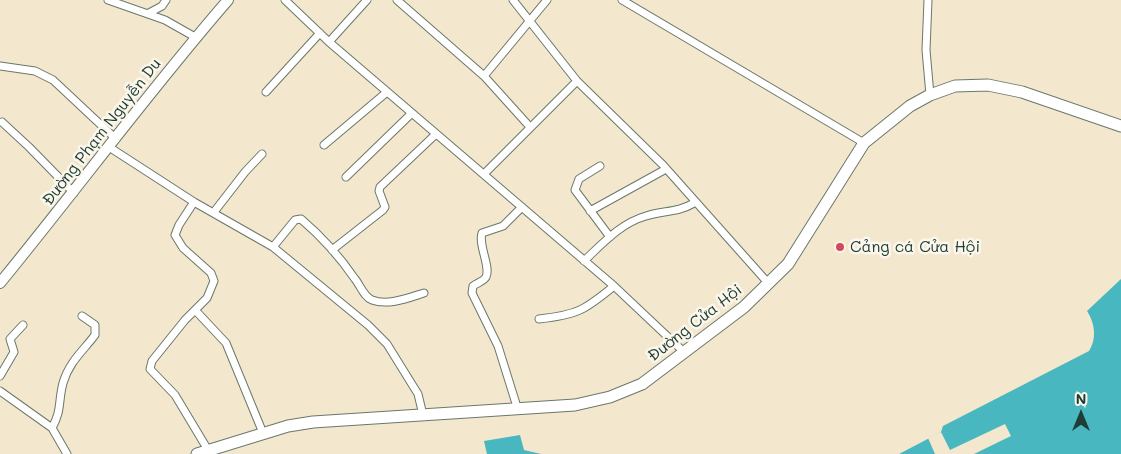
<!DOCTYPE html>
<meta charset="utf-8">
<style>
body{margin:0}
#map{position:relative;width:1121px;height:454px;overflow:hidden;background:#f3e7ce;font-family:Mali,sans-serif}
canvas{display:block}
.north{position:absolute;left:1056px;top:389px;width:50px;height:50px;-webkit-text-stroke:4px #fbf7ec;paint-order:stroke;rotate:0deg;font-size:14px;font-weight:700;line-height:20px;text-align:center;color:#1f3d34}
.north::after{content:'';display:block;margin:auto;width:18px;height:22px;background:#1f3d34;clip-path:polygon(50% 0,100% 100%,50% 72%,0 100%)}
</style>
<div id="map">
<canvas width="1121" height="454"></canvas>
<div class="north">N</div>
</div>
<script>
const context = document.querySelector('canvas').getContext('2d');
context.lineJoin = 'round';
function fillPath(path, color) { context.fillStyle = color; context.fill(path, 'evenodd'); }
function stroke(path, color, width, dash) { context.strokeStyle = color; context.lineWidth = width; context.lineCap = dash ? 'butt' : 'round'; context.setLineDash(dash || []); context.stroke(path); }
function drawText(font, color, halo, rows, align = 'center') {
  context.font = font + ' Mali,sans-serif'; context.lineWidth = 5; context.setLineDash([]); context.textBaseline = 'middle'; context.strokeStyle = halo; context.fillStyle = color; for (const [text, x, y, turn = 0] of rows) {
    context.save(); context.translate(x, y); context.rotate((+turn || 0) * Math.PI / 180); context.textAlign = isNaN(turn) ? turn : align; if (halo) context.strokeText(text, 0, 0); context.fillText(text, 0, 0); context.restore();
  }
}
fillPath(new Path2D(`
 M 1121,279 L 1121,454 L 899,454 L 941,432 L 943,426 L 1089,351 C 1097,339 1095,323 1087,311 Z
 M 520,435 L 524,450 L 541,454 L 487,454 L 484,441 Z`), '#48b7bf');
fillPath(new Path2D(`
 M 1005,424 L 1011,436 L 974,454 L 935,454 L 928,438 L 941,432 L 950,450 Z`), '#f3e7ce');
const street = new Path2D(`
 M 108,0 L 165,20 L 195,37
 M 285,0 L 329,42 L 614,286 L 685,353
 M 397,0 L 484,76 L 530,127
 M 513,0 L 577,81 L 663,165 L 769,284
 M 622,0 L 864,143
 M 928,0 L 926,50 L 930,95
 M 149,13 L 162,6 L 166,0
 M 329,42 L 367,0
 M 0,66 L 35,71 L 53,80 L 116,139
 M 484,76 L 547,0
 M 266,92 L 320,33
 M 2,122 L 29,147 L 74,193
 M 324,145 L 387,92
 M 109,147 L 194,202 L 273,247 L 368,325 L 387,344 L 418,394 L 423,415
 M 600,166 L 579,179 L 575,190 L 610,237
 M 484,174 L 577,81
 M 346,177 L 412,113
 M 194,202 L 179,225 L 175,235 L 183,248 L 211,273 L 214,281 L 207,298 L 185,320 L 152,361 L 150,369 L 175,395 L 208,450
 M 590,211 L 666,169
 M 214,212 L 245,172 L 262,154
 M 273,247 L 295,220 L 301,219 C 321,236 340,257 355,279 C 360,285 364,297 372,300 C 388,306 408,298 424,293
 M 332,250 L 383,210 L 385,207 L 379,191 L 380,187 L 436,134
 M 584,261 C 603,243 621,223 646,216 C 664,210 677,213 694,203
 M 195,310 L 226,343 L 263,433
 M 539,319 C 577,315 585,310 614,286
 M 0,376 L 14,352 L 10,339 L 23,325
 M 0,391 L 52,428 L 67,454
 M 518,410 L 498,346 L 472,293 L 473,286 C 477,283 484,281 486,277 C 491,267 478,245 482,233 L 503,226 L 522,207
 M 52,428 C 62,410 58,402 63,383 C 69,362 83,351 95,335 L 95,325 L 82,316`);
const secondary = new Path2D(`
 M 0,283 C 77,189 149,91 228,0`);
const primary = new Path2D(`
 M 197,454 L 288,426 L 313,422 L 575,405 L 610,397 L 642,384 L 744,307 L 788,264 L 864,143 L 910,106 L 930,95 L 955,86 L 988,85 L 1022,92 L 1121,126`);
stroke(street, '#69786a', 9);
stroke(secondary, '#69786a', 12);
stroke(primary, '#69786a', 13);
stroke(street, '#fff', 7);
stroke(secondary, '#fff', 10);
stroke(primary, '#fff', 11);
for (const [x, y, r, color] of [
 [840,247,5,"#d1495b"]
]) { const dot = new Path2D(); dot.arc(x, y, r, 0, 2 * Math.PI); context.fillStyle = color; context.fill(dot); stroke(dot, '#fbf7ec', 2); }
drawText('16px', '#1f3d34', '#fbf7ec', [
 ["Đường Phạm Nguyễn Du",102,132,-52],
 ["Đường Cửa Hội",695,323,-38]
]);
drawText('16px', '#1f3d34', '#fbf7ec', [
 ["Cảng cá Cửa Hội",850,247]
], 'left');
</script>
